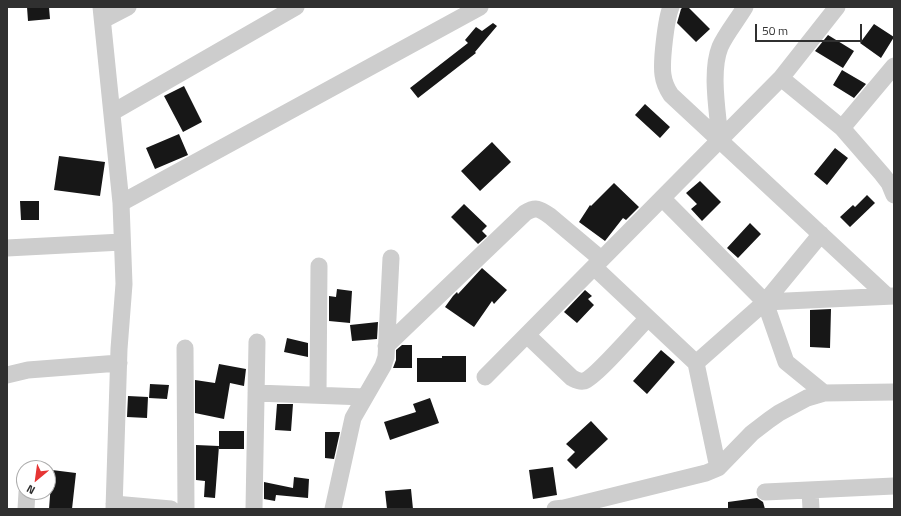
<!DOCTYPE html>
<style>
body{margin:0}
#map{position:relative;width:901px;height:516px;overflow:hidden;background:#fff;font-family:"Titillium Web",sans-serif}
canvas{display:block}
.frame{position:absolute;inset:0;border:8px solid #303030;pointer-events:none}
.north{position:absolute;left:16px;top:460px;width:40px;height:40px;box-sizing:border-box;background:#fff;border:1px solid #acacac;border-radius:50%;rotate:209deg;font-size:11px;font-weight:700;line-height:16px;text-align:center;color:#303030}
.north::after{content:'';display:block;margin:auto;width:14px;height:18px;background:#e63534;clip-path:polygon(50% 0,100% 100%,50% 72%,0 100%)}
.scale{position:absolute;left:755px;top:24px;width:107px;height:18px;box-sizing:border-box;border:2px solid #303030;border-top:0;padding-left:5px;font-size:12px;line-height:14px;white-space:nowrap;color:#303030;-webkit-text-stroke:3px #fff;paint-order:stroke}
</style>
<div id="map">
<canvas width="901" height="516"></canvas>
<div class="frame"></div>
<div class="north">N</div>
<div class="scale">50 m</div>
</div>
<script>
const context = document.querySelector('canvas').getContext('2d');
context.lineJoin = 'round';
function fillPath(path, color) { context.fillStyle = color; context.fill(path, 'evenodd'); }
function stroke(path, color, width, dash) { context.strokeStyle = color; context.lineWidth = width; context.lineCap = dash ? 'butt' : 'round'; context.setLineDash(dash || []); context.stroke(path); }
fillPath(new Path2D(`
 M 27,7 L 49,7 L 50,19 L 28,21 Z
 M 683,7 L 688,7 L 710,29 L 696,42 L 677,23 L 681,9 Z
 M 493,23 L 497,26 L 475,52 L 476,53 L 418,98 L 410,88 L 468,43 L 465,40 L 476,27 L 482,31 Z
 M 874,24 L 894,37 L 881,58 L 860,43 Z
 M 828,35 L 854,51 L 843,68 L 815,51 Z
 M 842,70 L 866,84 L 854,98 L 833,85 Z
 M 184,86 L 202,122 L 183,132 L 164,96 Z
 M 645,104 L 670,127 L 660,138 L 635,115 Z
 M 179,134 L 188,155 L 155,169 L 146,148 Z
 M 492,142 L 511,162 L 480,191 L 461,171 Z
 M 835,148 L 848,158 L 827,185 L 814,174 Z
 M 59,156 L 105,162 L 100,196 L 54,190 Z
 M 700,181 L 721,202 L 702,221 L 691,209 L 697,204 L 686,193 Z
 M 614,183 L 639,207 L 626,220 L 623,218 L 605,241 L 579,222 L 590,205 L 591,206 Z
 M 867,195 L 875,203 L 850,227 L 840,217 L 853,205 L 855,207 Z
 M 20,201 L 39,201 L 39,220 L 21,220 Z
 M 464,204 L 487,226 L 482,231 L 487,236 L 478,244 L 451,217 Z
 M 750,223 L 761,234 L 738,258 L 727,248 Z
 M 482,268 L 507,290 L 494,304 L 492,301 L 474,327 L 445,307 L 453,296 L 457,292 L 458,294 Z
 M 337,289 L 352,291 L 350,323 L 329,321 L 329,296 L 336,297 Z
 M 585,290 L 592,296 L 588,299 L 594,305 L 577,323 L 564,312 Z
 M 831,309 L 830,348 L 810,347 L 810,310 Z
 M 378,322 L 377,339 L 352,341 L 350,325 Z
 M 287,338 L 308,343 L 308,357 L 284,352 Z
 M 402,345 L 412,345 L 412,368 L 393,368 L 396,360 L 396,350 Z
 M 661,350 L 675,362 L 647,394 L 633,381 Z
 M 442,356 L 466,356 L 466,382 L 417,382 L 417,358 L 442,358 Z
 M 219,364 L 246,369 L 244,386 L 230,383 L 224,419 L 195,413 L 195,380 L 215,383 Z
 M 150,384 L 169,385 L 167,399 L 149,398 Z
 M 128,396 L 148,397 L 147,418 L 127,417 Z
 M 430,398 L 439,423 L 390,440 L 384,422 L 416,412 L 413,404 Z
 M 277,404 L 293,404 L 291,431 L 275,430 Z
 M 591,421 L 608,439 L 576,469 L 567,460 L 575,452 L 566,444 Z
 M 219,431 L 244,431 L 244,449 L 219,449 Z
 M 325,432 L 340,432 L 334,459 L 325,458 Z
 M 196,445 L 219,446 L 215,498 L 204,497 L 205,481 L 196,480 Z
 M 553,467 L 557,495 L 533,499 L 529,470 Z
 M 52,470 L 76,473 L 72,509 L 49,509 Z
 M 294,477 L 309,479 L 308,498 L 276,495 L 275,501 L 264,499 L 264,482 L 293,488 Z
 M 411,489 L 413,509 L 387,509 L 385,491 Z
 M 757,498 L 763,502 L 765,509 L 728,509 L 728,502 Z`), '#171717');
stroke(new Path2D(`
 M 101,7 L 121,203 L 124,284 L 119,349 L 114,509
 M 671,7 C 666,19 661,62 663,75 C 664,83 667,89 671,95 L 887,296
 M 103,20 L 128,7
 M 781,78 L 842,128 L 882,174 L 889,183 L 894,195
 M 113,112 L 296,7
 M 842,128 L 894,66
 M 720,140 C 718,113 710,72 720,47 C 725,35 738,19 745,7
 M 662,198 L 765,302 L 786,362 L 824,393
 M 121,203 L 480,7
 M 7,248 L 122,242
 M 594,267 L 696,363 L 718,468
 M 765,302 L 821,234
 M 527,335 L 572,378 C 576,380 579,382 584,381 C 595,378 637,329 648,318
 M 386,346 L 525,213 C 536,206 540,209 550,216 L 601,259
 M 185,348 L 186,509
 M 696,363 L 765,302 L 894,296
 M 7,375 L 28,370 L 119,363
 M 485,377 L 781,78 L 837,7
 M 256,393 L 365,397
 M 318,395 L 319,266
 M 810,490 L 811,509
 M 765,492 L 894,486
 M 114,504 L 171,509
 M 26,509 L 27,492
 M 254,509 L 257,342
 M 333,509 L 353,418 L 383,366 L 386,357 L 391,258
 M 555,509 L 564,508 L 706,473 L 718,468 L 752,433 L 769,420 L 779,413 L 807,398 L 824,393 L 894,392`), '#cdcdcd', 17);
</script>
